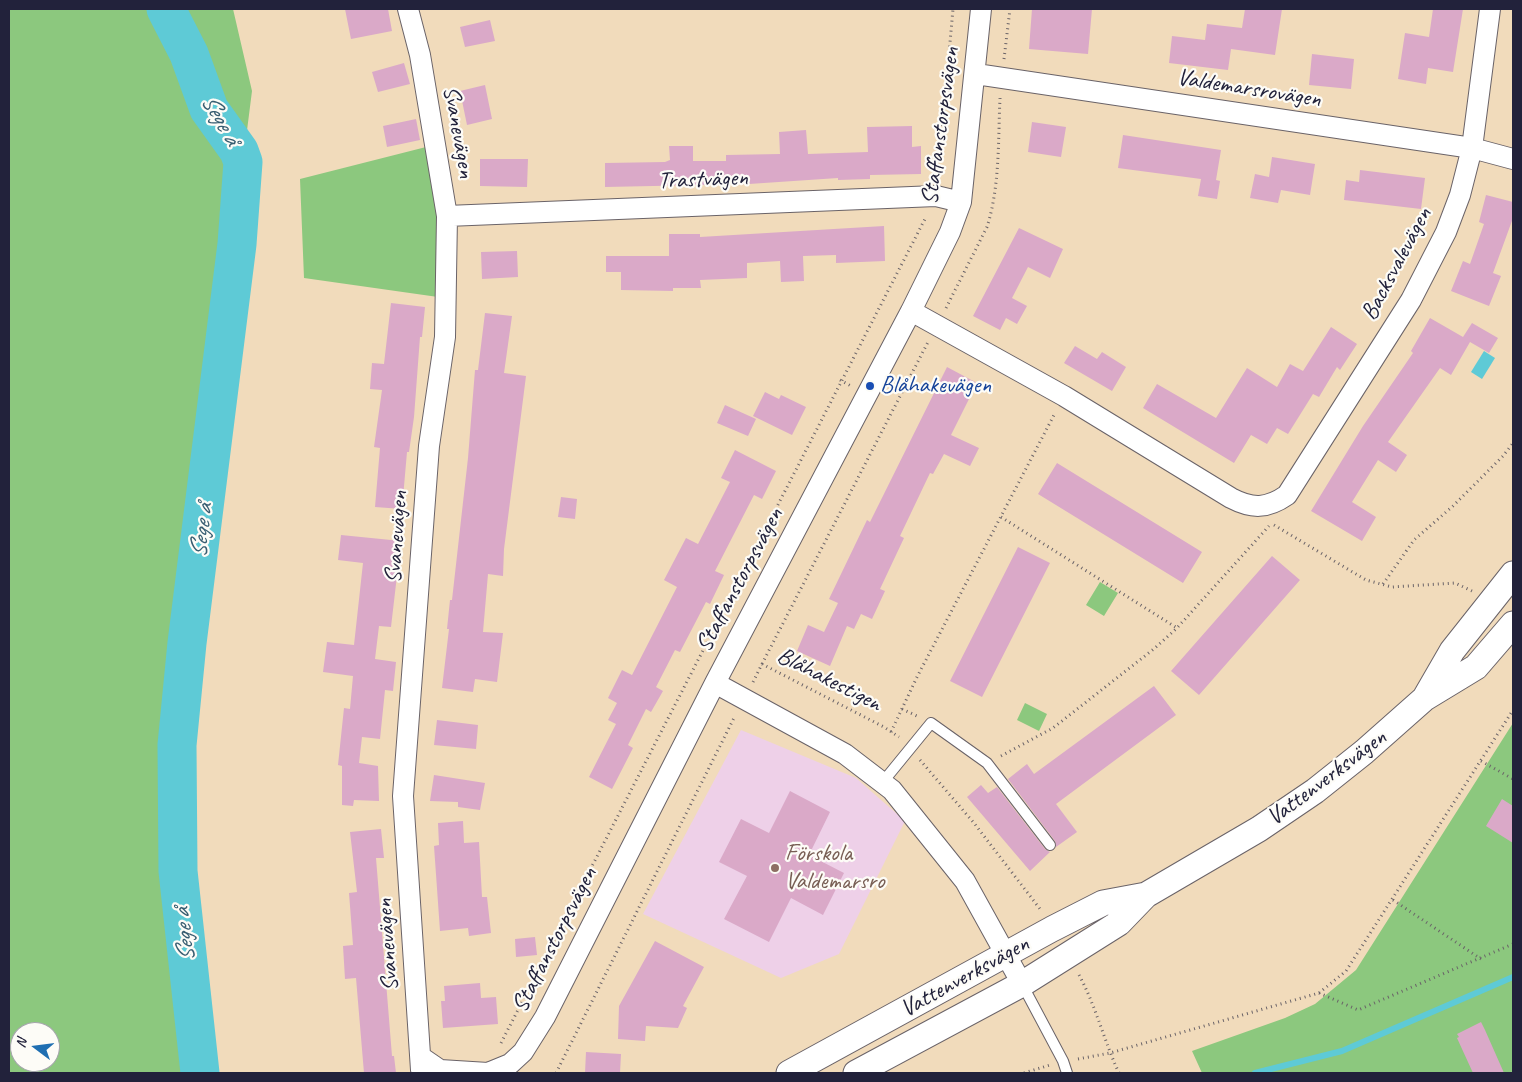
<!DOCTYPE html>
<meta charset="utf-8">
<style>
body{margin:0}
#map{position:relative;width:1522px;height:1082px;overflow:hidden;background:#f1dbbb;font-family:Caveat,sans-serif}
canvas{display:block}
.frame{position:absolute;inset:0;border:10px solid #22223b;pointer-events:none}
.north{position:absolute;left:10px;top:1022px;width:50px;height:50px;box-sizing:border-box;background:#fdfcf7;border:1px solid #a5a5ac;border-radius:50%;rotate:285deg;font-size:14px;font-weight:700;line-height:20px;text-align:center;color:#22223b}
.north::after{content:'';display:block;margin:auto;width:18px;height:22px;background:#1f6fb2;clip-path:polygon(50% 0,100% 100%,50% 72%,0 100%)}
</style>
<div id="map">
<canvas width="1522" height="1082"></canvas>
<div class="frame"></div>
<div class="north">N</div>
</div>
<script>
const context = document.querySelector('canvas').getContext('2d');
context.lineJoin = 'round';
function fillPath(path, color) { context.fillStyle = color; context.fill(path, 'evenodd'); }
function stroke(path, color, width, dash) { context.strokeStyle = color; context.lineWidth = width; context.lineCap = dash ? 'butt' : 'round'; context.setLineDash(dash || []); context.stroke(path); }
function drawText(font, color, halo, rows, align = 'center') {
  context.font = font + ' Caveat,sans-serif'; context.lineWidth = 4.5; context.setLineDash([]); context.textBaseline = 'middle'; context.strokeStyle = halo; context.fillStyle = color; for (const [text, x, y, turn = 0] of rows) {
    context.save(); context.translate(x, y); context.rotate((+turn || 0) * Math.PI / 180); context.textAlign = isNaN(turn) ? turn : align; if (halo) context.strokeText(text, 0, 0); context.fillText(text, 0, 0); context.restore();
  }
}
fillPath(new Path2D(`
 M 741,730 L 856,778 L 905,821 L 839,954 L 781,978 L 643,914 Z`), '#eed0e8');
fillPath(new Path2D(`
 M 9,9 L 233,9 L 252,91 L 243,162 L 237,244 L 187,643 L 177,745 L 178,871 L 200,1073 L 9,1073 ZM 20,1032 L 50,1032 L 50,1062 L 20,1062 Z
 M 430,146 L 437,221 L 438,297 L 304,278 L 300,179 Z
 M 1100,582 L 1118,593 L 1104,616 L 1086,605 Z
 M 1025,703 L 1047,714 L 1039,731 L 1017,720 Z
 M 1513,723 L 1513,1073 L 1202,1073 L 1192,1051 L 1285,1018 L 1315,1004 L 1356,970 Z`), '#8cc87e');
fillPath(new Path2D(`
 M 1484,351 L 1495,358 L 1482,379 L 1471,372 Z`), '#5ecad6');
stroke(new Path2D(`
 M 1255,1073 L 1342,1051 L 1513,977`), '#5ecad6', 6);
stroke(new Path2D(`
 M 166,9 L 189,54 L 209,109 L 239,151 L 243,162 L 237,244 L 187,643 L 177,745 L 178,871 L 200,1073`), '#5ecad6', 39);
fillPath(new Path2D(`
 M 345,9 L 388,9 L 392,31 L 351,39 Z
 M 1032,9 L 1092,9 L 1088,54 L 1029,49 Z
 M 1245,9 L 1282,9 L 1275,55 L 1231,49 L 1228,70 L 1169,63 L 1172,36 L 1205,40 L 1207,24 L 1242,28 Z
 M 1433,9 L 1463,9 L 1453,72 L 1428,68 L 1426,84 L 1398,79 L 1405,33 L 1429,37 Z
 M 490,20 L 495,41 L 465,47 L 460,27 Z
 M 1312,54 L 1354,59 L 1351,89 L 1309,85 Z
 M 404,63 L 410,84 L 378,92 L 372,72 Z
 M 485,85 L 492,119 L 467,125 L 460,91 Z
 M 416,119 L 420,140 L 387,147 L 383,126 Z
 M 1032,122 L 1066,127 L 1061,157 L 1028,152 Z
 M 912,126 L 912,147 L 921,146 L 921,174 L 870,175 L 870,179 L 838,180 L 838,178 L 749,184 L 605,187 L 605,163 L 665,162 L 670,160 L 669,146 L 693,146 L 693,161 L 726,161 L 726,155 L 780,154 L 779,132 L 806,130 L 808,154 L 868,152 L 867,127 Z
 M 1123,135 L 1221,150 L 1216,180 L 1220,181 L 1217,199 L 1198,196 L 1201,179 L 1118,168 Z
 M 1272,157 L 1315,164 L 1310,195 L 1281,190 L 1278,203 L 1250,198 L 1255,174 L 1269,177 Z
 M 480,159 L 528,159 L 527,187 L 480,186 Z
 M 1360,170 L 1425,178 L 1421,209 L 1344,200 L 1346,180 L 1359,182 Z
 M 1486,195 L 1513,202 L 1513,218 L 1493,273 L 1501,276 L 1489,306 L 1451,291 L 1463,261 L 1470,264 L 1484,224 L 1479,222 Z
 M 884,226 L 885,261 L 836,263 L 836,255 L 803,256 L 804,281 L 781,282 L 780,261 L 747,263 L 747,278 L 700,280 L 701,288 L 673,288 L 673,291 L 621,290 L 621,272 L 606,272 L 606,256 L 669,256 L 669,234 L 700,234 L 700,237 Z
 M 1019,228 L 1063,249 L 1050,278 L 1028,267 L 1012,298 L 1027,306 L 1017,324 L 1006,318 L 1000,330 L 973,316 Z
 M 517,251 L 518,277 L 482,279 L 481,252 Z
 M 391,303 L 425,307 L 422,337 L 420,337 L 414,417 L 409,452 L 407,452 L 402,509 L 375,507 L 380,448 L 374,447 L 382,390 L 370,389 L 372,363 L 384,364 Z
 M 485,313 L 512,316 L 504,373 L 526,376 L 504,549 L 503,576 L 488,574 L 483,632 L 503,633 L 497,682 L 475,679 L 473,692 L 442,688 L 449,629 L 447,629 L 450,600 L 452,600 L 468,458 L 475,370 L 478,370 Z
 M 1430,318 L 1463,337 L 1472,323 L 1498,338 L 1489,353 L 1470,342 L 1451,375 L 1440,368 L 1388,442 L 1407,455 L 1396,472 L 1378,460 L 1352,502 L 1376,517 L 1362,541 L 1311,511 L 1363,426 L 1413,353 L 1411,351 Z
 M 1331,327 L 1357,344 L 1340,370 L 1337,367 L 1319,397 L 1313,394 L 1288,434 L 1277,428 L 1267,444 L 1251,435 L 1234,463 L 1143,408 L 1157,384 L 1216,418 L 1247,368 L 1277,387 L 1290,364 L 1303,371 Z
 M 1075,346 L 1097,359 L 1102,352 L 1126,367 L 1112,391 L 1064,363 Z
 M 947,367 L 977,383 L 951,435 L 979,448 L 970,466 L 944,454 L 933,474 L 930,473 L 900,536 L 904,538 L 880,589 L 885,591 L 872,619 L 861,614 L 854,629 L 847,626 L 830,666 L 797,651 L 808,625 L 824,632 L 838,603 L 829,599 L 867,520 L 870,522 Z
 M 765,392 L 779,399 L 781,395 L 806,407 L 792,435 L 753,416 Z
 M 725,405 L 756,419 L 748,436 L 717,423 Z
 M 735,450 L 776,471 L 762,499 L 754,495 L 715,571 L 724,575 L 710,604 L 706,602 L 680,652 L 675,650 L 656,687 L 663,691 L 651,712 L 646,709 L 628,745 L 633,748 L 612,789 L 589,777 L 616,724 L 608,720 L 617,703 L 608,698 L 622,670 L 632,675 L 677,587 L 664,580 L 686,538 L 698,544 L 730,482 L 721,478 Z
 M 1057,463 L 1202,552 L 1183,583 L 1038,494 Z
 M 561,497 L 577,499 L 575,519 L 558,517 Z
 M 341,535 L 401,541 L 391,627 L 379,626 L 375,659 L 396,662 L 393,691 L 385,690 L 380,739 L 362,737 L 359,763 L 378,766 L 379,801 L 354,800 L 353,806 L 342,805 L 342,766 L 338,765 L 344,708 L 350,709 L 353,676 L 323,672 L 327,642 L 354,645 L 363,563 L 338,560 Z
 M 1018,547 L 1050,563 L 982,697 L 950,681 Z
 M 1272,556 L 1300,580 L 1199,695 L 1171,671 Z
 M 1154,686 L 1176,715 L 1056,804 L 1077,832 L 1056,847 L 1055,841 L 1008,779 L 1027,764 L 1034,774 Z
 M 437,720 L 478,725 L 476,749 L 434,745 Z
 M 434,775 L 485,783 L 480,810 L 458,807 L 458,802 L 430,801 Z
 M 981,785 L 988,793 L 997,787 L 1045,849 L 1050,852 L 1030,871 L 967,797 Z
 M 790,791 L 830,812 L 809,855 L 844,873 L 823,915 L 791,898 L 769,942 L 724,919 L 747,876 L 719,862 L 741,819 L 769,833 Z
 M 1502,799 L 1513,806 L 1513,843 L 1486,826 Z
 M 463,821 L 464,843 L 479,842 L 482,897 L 487,897 L 491,933 L 469,936 L 468,928 L 440,931 L 434,846 L 439,845 L 438,823 Z
 M 381,829 L 384,858 L 376,858 L 392,1056 L 394,1056 L 396,1073 L 364,1073 L 356,978 L 345,979 L 343,946 L 353,945 L 349,893 L 357,892 L 350,832 Z
 M 535,937 L 537,955 L 516,957 L 515,939 Z
 M 655,941 L 704,967 L 683,1006 L 687,1008 L 678,1028 L 646,1026 L 645,1041 L 618,1039 L 619,1006 Z
 M 480,983 L 481,998 L 496,997 L 498,1024 L 443,1028 L 441,1001 L 445,1001 L 444,986 Z
 M 1481,1022 L 1485,1030 L 1504,1073 L 1473,1073 L 1457,1038 L 1459,1037 L 1457,1034 Z
 M 586,1052 L 621,1054 L 620,1073 L 585,1073 Z`), '#daa9c8');
const service = new Path2D(`
 M 882,783 L 931,723 L 987,763 L 1050,845
 M 1022,984 L 1063,1061 L 1067,1073`);
const minor = new Path2D(`
 M 408,9 L 420,55 L 447,216 L 445,337 L 429,446 L 403,796 L 421,1070
 M 976,74 L 1472,148 L 1513,159
 M 447,216 L 936,196 L 961,202
 M 911,311 L 1064,396 L 1231,498 C 1252,509 1267,509 1287,495 L 1411,300 L 1446,232 L 1460,195 L 1472,148 L 1490,9
 M 715,683 L 845,754 L 892,790 L 965,881 L 1022,984
 M 421,1057 L 440,1070 L 488,1073 L 510,1064 L 523,1052 L 545,1017 L 715,683 L 911,311 L 950,232 L 961,202 L 981,9`);
const tertiary = new Path2D(`
 M 1426,696 L 1452,651 L 1513,574
 M 789,1073 L 1052,929 L 1103,903 L 1146,895
 M 856,1073 L 1022,984 L 1119,923 L 1146,895 L 1259,829 L 1315,791 L 1364,752 L 1425,698 L 1476,667 L 1513,624`);
stroke(service, '#6a6368', 12);
stroke(minor, '#6a6368', 22);
stroke(tertiary, '#6a6368', 27);
stroke(new Path2D(`
 M 1004,59 L 1010,9
 M 938,176 L 953,9
 M 946,308 L 987,227 C 1000,186 998,141 1000,98
 M 840,380 L 851,386
 M 1001,517 L 1177,628
 M 1274,525 L 1366,580 L 1392,587 L 1455,583 L 1472,591
 M 1383,584 L 1414,540 L 1453,506 L 1503,456 L 1513,443
 M 762,664 L 928,342
 M 753,682 L 762,664 L 884,727 L 899,737
 M 902,709 L 917,716
 M 891,732 L 917,677 L 1054,415
 M 1001,756 L 1053,728 L 1155,648 L 1177,628 L 1269,526
 M 920,760 L 974,823 L 1040,909
 M 1481,761 L 1513,779
 M 1393,900 L 1481,959
 M 1079,975 C 1096,1006 1104,1041 1119,1073
 M 1319,993 L 1358,1010 L 1513,944
 M 501,1043 L 926,217
 M 1078,1059 L 1110,1053 L 1319,993 L 1346,971 L 1513,710
 M 556,1073 L 735,716
 M 1024,1073 L 1050,1065`), '#6a6368', 3, [1, 4]);
stroke(service, '#fff', 10);
stroke(minor, '#fff', 20);
stroke(tertiary, '#fff', 25);
for (const [x, y, r, color] of [
 [870,386,5,"#1a4fb4"],
 [775,868,5,"#8d6e63"]
]) { const dot = new Path2D(); dot.arc(x, y, r, 0, 2 * Math.PI); context.fillStyle = color; context.fill(dot); stroke(dot, '#fdfcf7', 2); }
drawText('24px', '#22223b', '#fdfcf7', [
 ["Valdemarsrovägen",1249,89,9],
 ["Staffanstorpsvägen",941,126,-82],
 ["Svanevägen",458,132,80],
 ["Trastvägen",703,180,-2],
 ["Backsvalevägen",1397,264,-62],
 ["Svanevägen",397,537,-86],
 ["Staffanstorpsvägen",740,580,-62],
 ["Blåhakestigen",829,680,27],
 ["Vattenverksvägen",1327,778,-37],
 ["Staffanstorpsvägen",555,940,-63],
 ["Svanevägen",388,945,-94],
 ["Vattenverksvägen",965,977,-29]
]);
drawText('24px', '#164399', '#fdfcf7', [
 ["Blåhakevägen",880,386]
], 'left');
drawText('24px', '#785e54', '#fdfcf7', [
 ["Förskola",785,854],
 ["Valdemarsro",785,882]
], 'left');
drawText('italic 25px', '#375d71', '#fdfcf7', [
 ["Sege å",220,120,60],
 ["Sege å",202,531,-83],
 ["Sege å",185,935,-96]
]);
</script>
